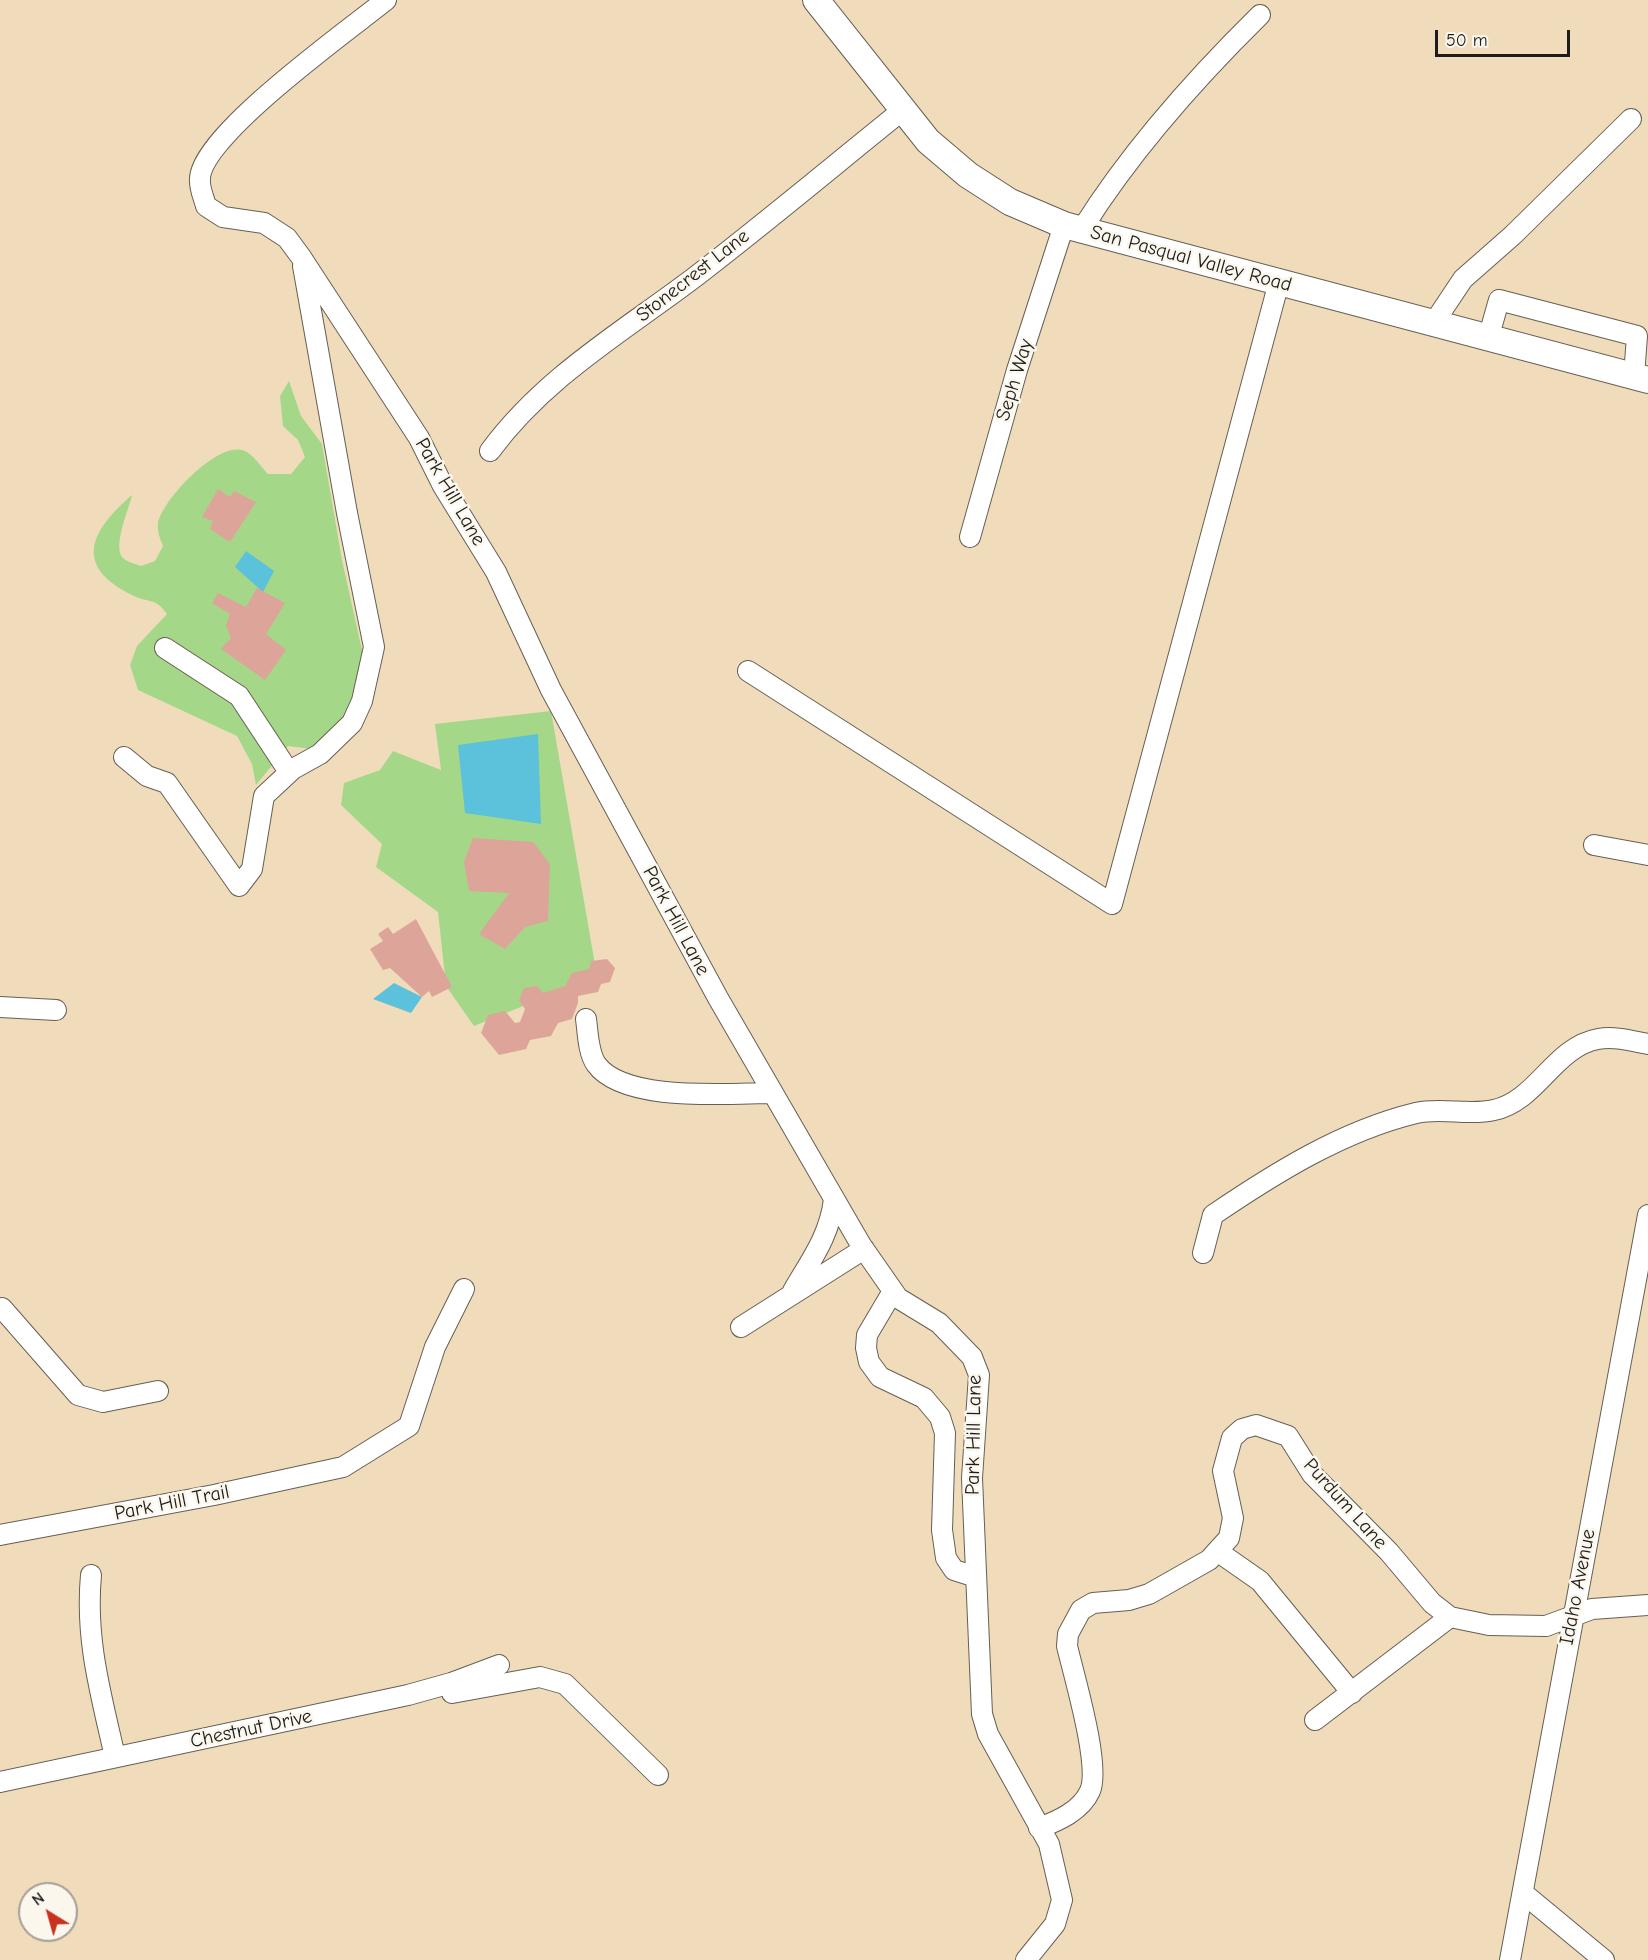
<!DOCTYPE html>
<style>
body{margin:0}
#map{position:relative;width:1648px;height:1960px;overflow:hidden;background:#f0dcbb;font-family:"Comic Neue",sans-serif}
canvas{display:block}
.north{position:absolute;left:18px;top:1882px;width:60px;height:60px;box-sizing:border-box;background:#fbf7ec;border:2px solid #a29f99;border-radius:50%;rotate:323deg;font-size:16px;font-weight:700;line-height:24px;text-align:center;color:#1c1c1c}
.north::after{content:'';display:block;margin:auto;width:21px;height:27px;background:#c8321e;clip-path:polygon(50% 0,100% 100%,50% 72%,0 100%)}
.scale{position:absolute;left:1435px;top:30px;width:135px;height:27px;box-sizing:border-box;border:3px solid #1c1c1c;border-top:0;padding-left:8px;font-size:18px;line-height:21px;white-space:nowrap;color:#1c1c1c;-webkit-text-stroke:4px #fbf7ec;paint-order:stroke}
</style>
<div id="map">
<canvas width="1648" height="1960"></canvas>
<div class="north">N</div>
<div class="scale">50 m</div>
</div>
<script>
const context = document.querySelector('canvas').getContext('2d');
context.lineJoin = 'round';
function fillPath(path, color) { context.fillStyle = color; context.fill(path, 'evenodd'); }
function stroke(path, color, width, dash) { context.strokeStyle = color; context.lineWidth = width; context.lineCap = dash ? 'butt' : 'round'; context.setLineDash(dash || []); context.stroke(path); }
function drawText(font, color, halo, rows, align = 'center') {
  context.font = font + ' "Comic Neue",sans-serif'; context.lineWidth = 5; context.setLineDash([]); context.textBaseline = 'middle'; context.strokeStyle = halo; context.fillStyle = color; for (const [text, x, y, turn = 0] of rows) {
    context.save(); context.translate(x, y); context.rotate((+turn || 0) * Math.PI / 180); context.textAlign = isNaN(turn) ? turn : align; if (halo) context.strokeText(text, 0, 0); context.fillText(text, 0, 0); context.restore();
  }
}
fillPath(new Path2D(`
 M 289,381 L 301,416 L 322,444 L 342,560 L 367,673 L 352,708 L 330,737 L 312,749 L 288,746 L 256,785 L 252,764 L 237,736 L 138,690 L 130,665 L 137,646 L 167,614 C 154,596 149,604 132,595 C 73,566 90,531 132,495 C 129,509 111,549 124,559 C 128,562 136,564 141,566 L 155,561 L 163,546 C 160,538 157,532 158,523 C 163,499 219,439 245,451 C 254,455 262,468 268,474 L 291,474 L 305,457 L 298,440 L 283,426 L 280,396 Z
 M 551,711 L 597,976 L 474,1026 L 446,986 L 438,912 L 376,867 L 382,844 L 341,805 L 344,783 L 380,770 L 393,751 L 441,770 L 435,724 Z`), '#a4d888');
fillPath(new Path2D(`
 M 246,551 L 274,571 L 263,592 L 235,567 Z
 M 538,734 L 541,824 L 465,813 L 458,745 Z
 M 394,983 L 422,997 L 411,1013 L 373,999 Z`), '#5cc1da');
fillPath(new Path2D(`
 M 218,489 L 230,497 L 234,491 L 256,502 L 230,542 L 210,529 L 213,521 L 202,517 Z
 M 257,588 L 285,603 L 266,634 L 286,650 L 265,680 L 221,649 L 231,638 L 226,625 L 230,614 L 212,603 L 218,593 L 246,607 Z
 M 473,838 L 533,842 L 550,864 L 548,921 L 525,927 L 505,949 L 479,934 L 509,893 L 469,891 L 464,862 Z
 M 416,919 L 452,987 L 432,997 L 429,991 L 422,997 L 390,968 L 383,970 L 370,949 L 383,941 L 378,934 L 388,927 L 393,934 Z
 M 607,959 L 615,968 L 610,982 L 601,984 L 598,992 L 578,996 L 578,1003 L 572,1019 L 558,1023 L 551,1036 L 530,1040 L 526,1049 L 499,1055 L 481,1033 L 488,1015 L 505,1011 L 515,1023 L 520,1022 L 525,1009 L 519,1000 L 524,988 L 537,986 L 543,993 L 565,986 L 572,973 L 589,969 L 591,961 Z`), '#dda499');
const minor = new Path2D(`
 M 386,0 C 349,30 200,136 200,179 C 199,188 204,198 206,206 L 223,217 L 264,223 L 287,238 L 301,257 L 419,438 L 443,486 L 496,572 L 551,690 L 718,998 L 861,1245 L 898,1298 L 939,1323 L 972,1357 L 979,1375 L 972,1478 L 982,1714 L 988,1734 L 1049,1844 L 1062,1900 L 1055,1924 L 1026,1960
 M 1082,229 C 1131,151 1194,80 1260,15
 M 1433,324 L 1463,279 L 1513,235 L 1631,119
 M 1488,339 L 1499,300 L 1637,336 L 1634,376
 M 490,451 C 544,378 619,334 691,280 C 763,225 833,166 904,109
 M 970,537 L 1017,370 L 1064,225
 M 165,648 L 239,696 L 289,772
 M 748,671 L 1112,904 L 1279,282
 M 124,757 L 147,776 L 167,783 L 239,886 L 252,869 L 264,796 L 293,769 L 320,754 L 352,723 L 362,701 L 374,647 L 347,513 L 303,266
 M 1594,845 L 1648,855
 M 0,1007 L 56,1010
 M 586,1019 C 588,1033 588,1052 596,1064 C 624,1103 729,1093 773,1093
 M 1203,1253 L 1213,1215 C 1275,1173 1342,1131 1416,1113 C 1441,1107 1469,1116 1494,1110 C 1537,1101 1554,1047 1598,1039 C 1615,1036 1632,1041 1648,1044
 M 793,1291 C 811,1260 830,1235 834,1199
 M 893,1291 L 867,1335 L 866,1348 L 869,1362 L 880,1377 L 924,1398 L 940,1417 L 945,1433 L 942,1530 L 946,1558 L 954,1570 L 976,1577
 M 0,1309 L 2,1308 L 78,1395 L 103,1402 L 158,1391
 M 741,1327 L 864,1249
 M 0,1535 L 214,1495 L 343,1467 L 409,1426 L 435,1347 L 464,1289
 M 1217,1551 L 1260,1581 L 1352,1693
 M 91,1575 C 85,1640 101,1694 115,1757
 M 452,1693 L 540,1677 L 565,1684 L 658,1775
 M 1315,1720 L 1450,1617
 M 0,1782 L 408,1695 L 451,1683 L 499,1665
 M 1039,1828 C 1058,1821 1081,1811 1090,1791 C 1101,1766 1074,1676 1067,1646 L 1068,1634 L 1081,1610 L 1093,1603 L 1129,1600 L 1149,1594 L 1209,1560 L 1229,1538 L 1233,1518 L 1223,1471 L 1232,1438 L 1242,1429 L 1256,1425 L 1288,1436 L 1312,1474 L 1389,1552 L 1432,1603 L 1450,1617 L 1489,1625 L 1546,1626 L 1592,1609 L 1648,1605
 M 1523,1893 L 1604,1960
 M 1510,1960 L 1648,1215`);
const major = new Path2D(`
 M 816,0 L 928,141 L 968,175 L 1010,202 L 1064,225 L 1648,380`);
stroke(minor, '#665f54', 22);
stroke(major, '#665f54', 28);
stroke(minor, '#fff', 20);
stroke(major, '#fff', 26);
drawText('20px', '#1c1c1c', '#fbf7ec', [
 ["San Pasqual Valley Road",1191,259,15],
 ["Stonecrest Lane",693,276,-38],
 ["Seph Way",1015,380,-73],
 ["Park Hill Lane",450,492,60],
 ["Park Hill Lane",676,921,62],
 ["Park Hill Lane",974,1435,-89],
 ["Park Hill Trail",172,1503,-11],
 ["Purdum Lane",1345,1504,48],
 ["Idaho Avenue",1578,1587,-79],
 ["Chestnut Drive",251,1729,-12]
]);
</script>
